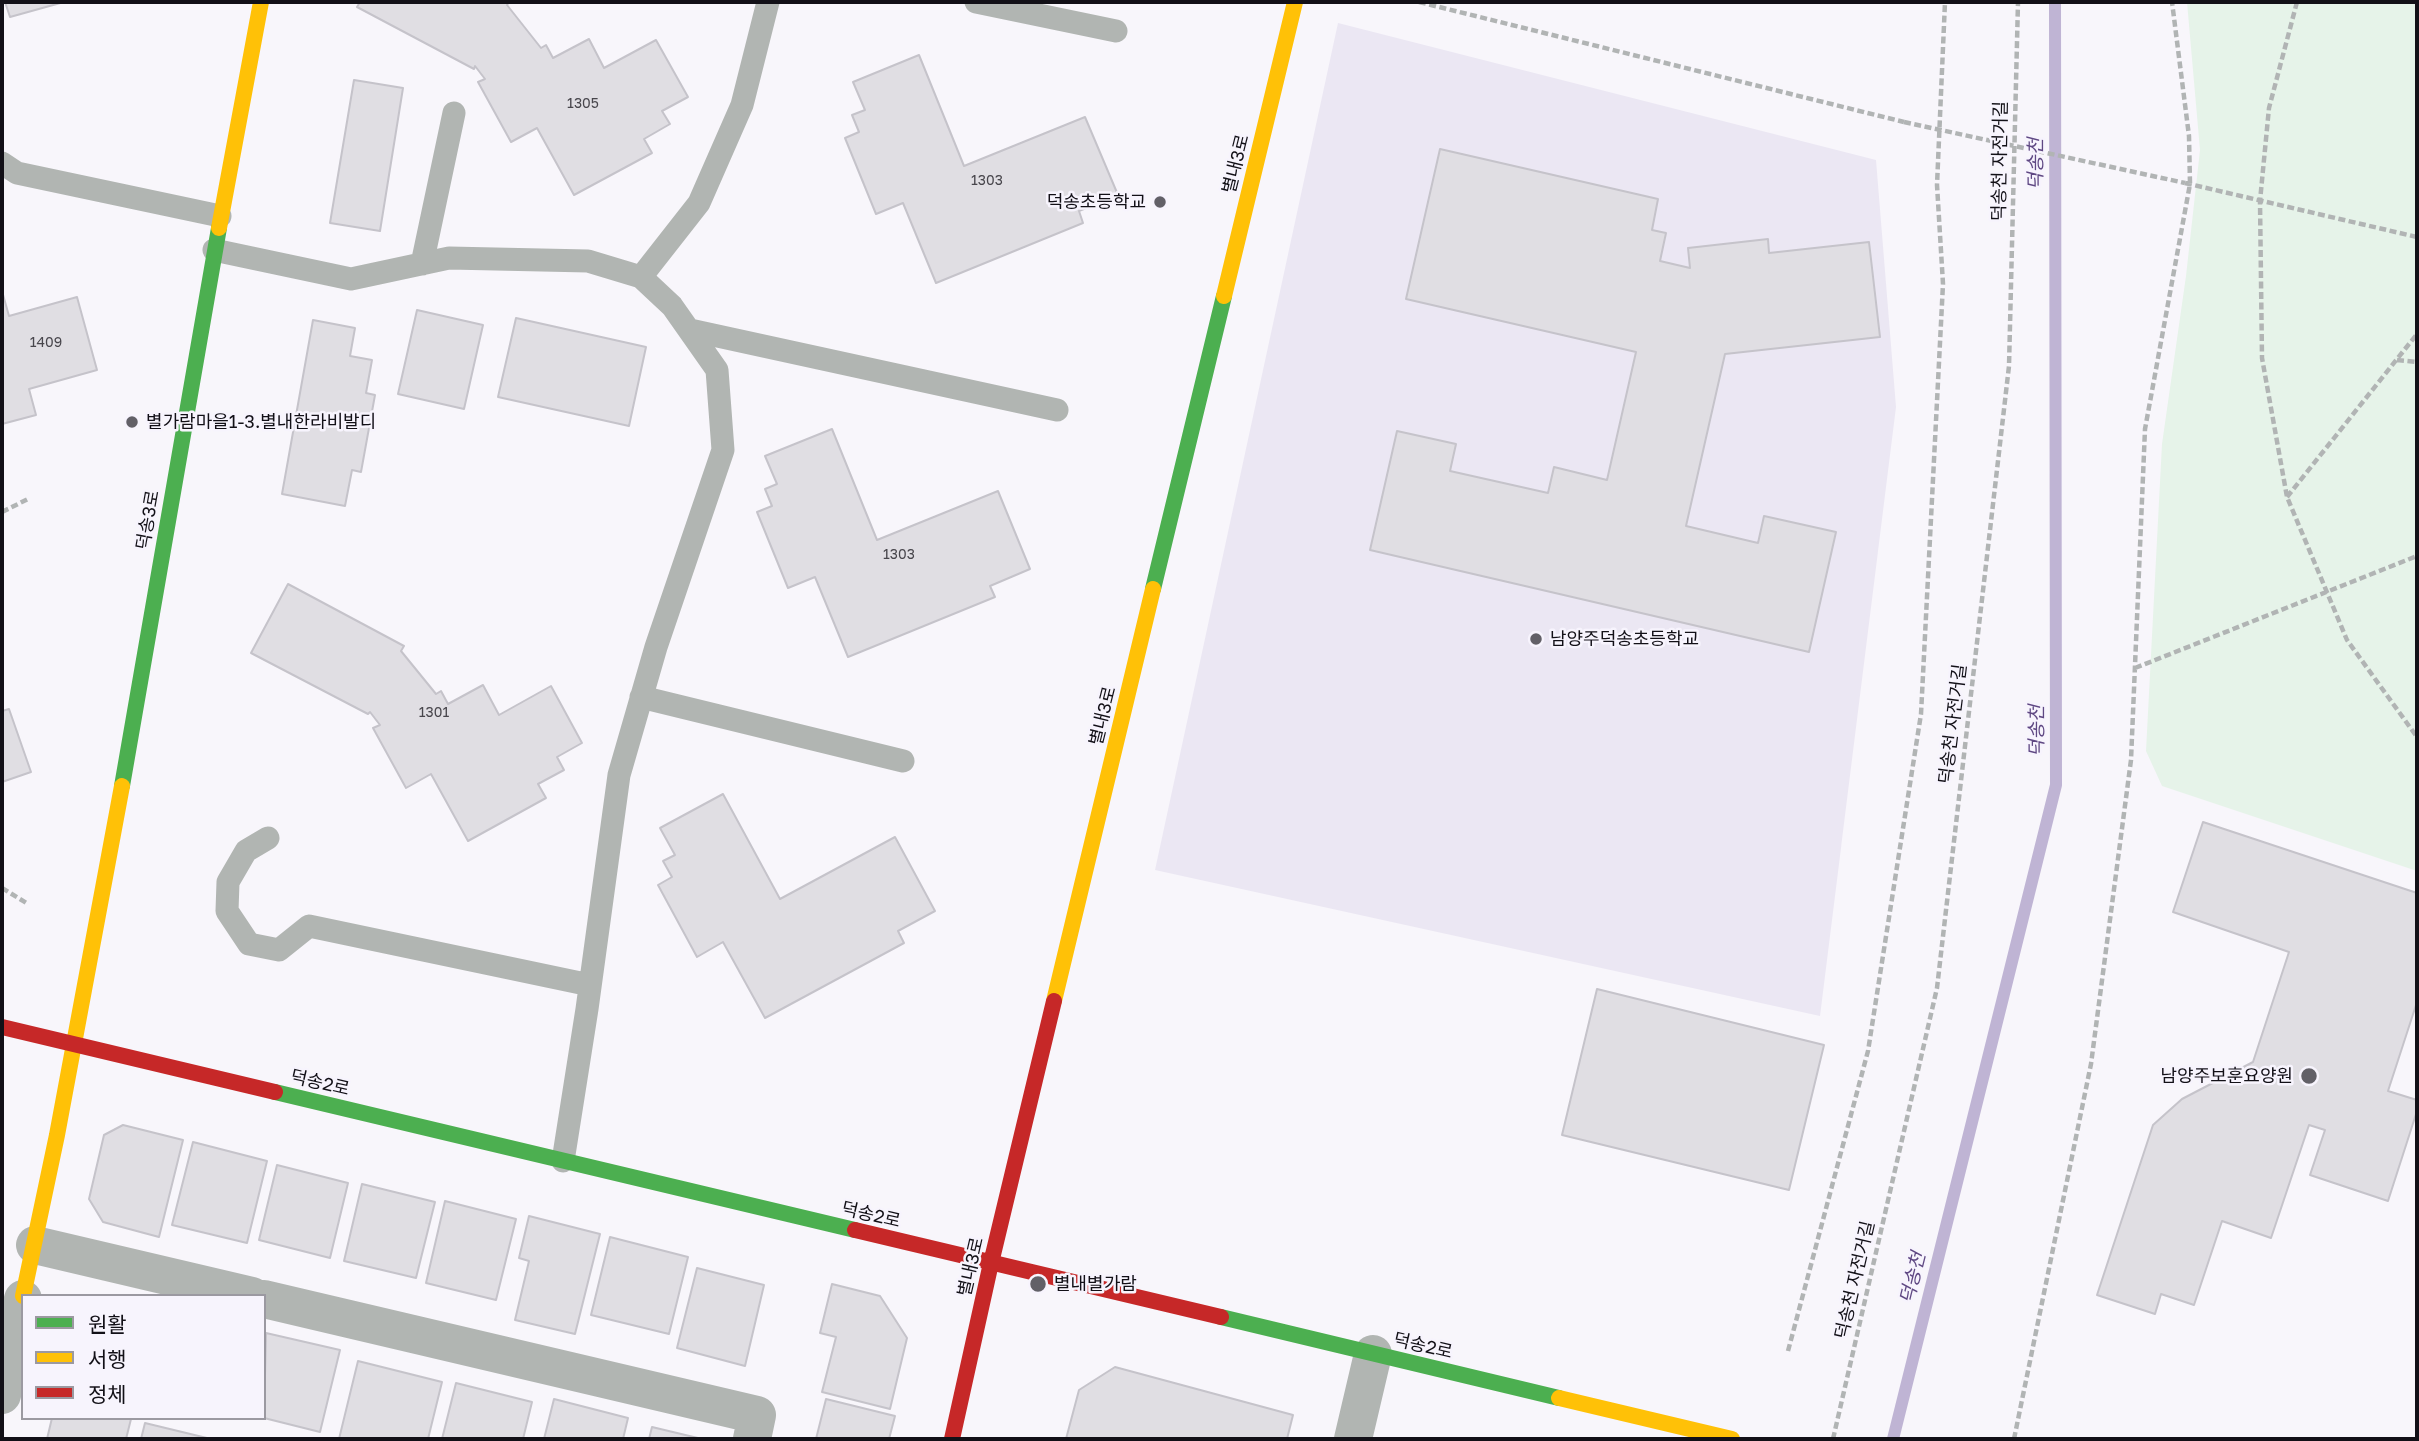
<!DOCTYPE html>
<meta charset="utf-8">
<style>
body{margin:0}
#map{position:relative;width:2419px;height:1441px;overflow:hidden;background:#f8f6fb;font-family:"Golos Text","Noto Sans KR",sans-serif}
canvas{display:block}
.frame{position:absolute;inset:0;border:4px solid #121017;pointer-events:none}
.legend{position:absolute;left:21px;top:1294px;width:245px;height:126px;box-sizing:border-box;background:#f7f4fd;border:2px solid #9b99a1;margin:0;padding:9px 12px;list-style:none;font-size:21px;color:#121017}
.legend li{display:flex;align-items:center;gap:14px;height:35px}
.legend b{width:35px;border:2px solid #9b99a1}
</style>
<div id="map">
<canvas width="2419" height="1441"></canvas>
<div class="frame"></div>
<ul class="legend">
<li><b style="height:9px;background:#4caf50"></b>원활</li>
<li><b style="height:9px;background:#ffc107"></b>서행</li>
<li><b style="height:9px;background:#c62828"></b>정체</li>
</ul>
</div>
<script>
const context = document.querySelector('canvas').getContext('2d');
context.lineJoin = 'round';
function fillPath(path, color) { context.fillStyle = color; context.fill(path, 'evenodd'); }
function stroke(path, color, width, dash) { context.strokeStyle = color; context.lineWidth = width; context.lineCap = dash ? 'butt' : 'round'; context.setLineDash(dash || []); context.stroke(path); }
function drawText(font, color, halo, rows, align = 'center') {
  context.font = font + ' "Golos Text","Noto Sans KR",sans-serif'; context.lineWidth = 5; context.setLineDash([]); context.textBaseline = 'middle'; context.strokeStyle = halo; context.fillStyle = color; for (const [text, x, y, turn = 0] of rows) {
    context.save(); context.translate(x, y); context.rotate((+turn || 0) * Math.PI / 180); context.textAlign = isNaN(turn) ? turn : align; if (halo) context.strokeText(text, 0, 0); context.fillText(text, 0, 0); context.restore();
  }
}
fillPath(new Path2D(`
 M 1338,23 L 1876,160 L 1896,407 L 1820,1016 L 1155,870 Z`), '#ebe7f3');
fillPath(new Path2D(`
 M 2187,2 L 2417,2 L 2417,871 L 2162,786 L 2146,751 L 2162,444 L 2186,276 L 2200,150 Z`), '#e6f3e9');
stroke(new Path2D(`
 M 1893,1439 L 2056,785 L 2055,2`), '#bfb4d4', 12);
const building = new Path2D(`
 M 5,2 L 64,2 L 10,17 Z
 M 360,2 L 509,2 L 507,5 L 541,48 L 546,45 L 553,58 L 589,39 L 604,68 L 656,40 L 688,97 L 662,111 L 670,124 L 644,139 L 652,153 L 574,195 L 537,128 L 511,142 L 478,82 L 485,79 L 475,66 L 474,69 L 357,7 Z
 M 919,55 L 964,166 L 1085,117 L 1118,195 L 1079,211 L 1083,223 L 936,283 L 903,203 L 876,214 L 845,138 L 859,132 L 852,115 L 865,110 L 853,82 Z
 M 354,80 L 403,88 L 380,231 L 330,223 Z
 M 1440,149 L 1658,199 L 1652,230 L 1666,233 L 1660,261 L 1690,268 L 1688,248 L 1768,239 L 1769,253 L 1869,242 L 1880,337 L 1725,354 L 1686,526 L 1758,543 L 1764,516 L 1836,532 L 1809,652 L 1370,550 L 1397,431 L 1456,444 L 1450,471 L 1548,493 L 1554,467 L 1607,480 L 1636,352 L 1406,299 Z
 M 2,291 L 9,316 L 77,297 L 97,370 L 29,389 L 36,415 L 2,424 Z
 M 417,310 L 483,325 L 464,409 L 398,394 Z
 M 516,318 L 646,347 L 629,426 L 498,397 Z
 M 313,320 L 355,328 L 350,356 L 372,360 L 366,393 L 375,395 L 361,472 L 352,470 L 345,506 L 282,494 Z
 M 832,429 L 877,540 L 998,491 L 1030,569 L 990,586 L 995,597 L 848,657 L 815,577 L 788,588 L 757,512 L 772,506 L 765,489 L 777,484 L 765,456 Z
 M 288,584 L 404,646 L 401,651 L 436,694 L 441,691 L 448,704 L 483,685 L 499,715 L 551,686 L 582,743 L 557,757 L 564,770 L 538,784 L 546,798 L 468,841 L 431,774 L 406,788 L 373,728 L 380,725 L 370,712 L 368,714 L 251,653 Z
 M 9,709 L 31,772 L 2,782 L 2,711 Z
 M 723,794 L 780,899 L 895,837 L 935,911 L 898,931 L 904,943 L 765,1018 L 723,942 L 697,957 L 658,885 L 672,877 L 663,861 L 675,855 L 660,828 Z
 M 2203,822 L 2417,893 L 2417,1002 L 2388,1091 L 2417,1100 L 2417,1111 L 2388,1201 L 2310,1175 L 2325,1130 L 2309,1125 L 2271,1238 L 2222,1221 L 2194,1305 L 2161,1294 L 2155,1314 L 2097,1295 L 2153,1125 L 2182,1099 L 2253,1062 L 2289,952 L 2173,912 Z
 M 1597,989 L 1824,1045 L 1789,1190 L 1562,1135 Z
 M 123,1125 L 183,1140 L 159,1237 L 103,1222 L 89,1199 L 104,1135 Z
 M 193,1142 L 267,1161 L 247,1243 L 172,1225 Z
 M 277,1165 L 348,1183 L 330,1258 L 259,1240 Z
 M 362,1184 L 435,1202 L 416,1278 L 344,1261 Z
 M 445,1201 L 516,1219 L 496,1300 L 426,1283 Z
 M 529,1216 L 600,1234 L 575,1334 L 515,1320 L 529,1261 L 519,1258 Z
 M 610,1237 L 688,1257 L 669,1334 L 591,1315 Z
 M 697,1268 L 764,1285 L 745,1366 L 677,1348 Z
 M 832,1284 L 880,1296 L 907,1338 L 890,1409 L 822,1392 L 836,1337 L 820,1333 Z
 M 266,1333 L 340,1350 L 320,1432 L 264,1418 Z
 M 358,1361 L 442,1382 L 428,1439 L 339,1439 Z
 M 1115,1367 L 1293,1415 L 1287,1439 L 1066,1439 L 1079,1390 Z
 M 456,1383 L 532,1402 L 523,1439 L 442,1439 Z
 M 554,1399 L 628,1418 L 623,1439 L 544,1439 Z
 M 826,1399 L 895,1416 L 889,1439 L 816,1439 Z
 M 52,1418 L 127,1418 L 131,1419 L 126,1439 L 47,1439 Z
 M 145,1423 L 211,1439 L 141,1439 Z
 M 652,1427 L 702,1439 L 649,1439 Z`);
fillPath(building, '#e0dee3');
stroke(building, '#c5c3ca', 2);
stroke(new Path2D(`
 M 1419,2 L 1904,122
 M 2297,2 L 2269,108 L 2260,201 L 2262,358 L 2287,497 L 2347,640 L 2417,737
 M 2185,183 L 2417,237
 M 2397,360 L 2417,362
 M 2287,497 L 2417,334
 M 2,512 L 30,498
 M 2135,668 L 2417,556
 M 2,888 L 28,904
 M 1788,1351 L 1868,1051 L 1921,714 L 1943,284 L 1937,185 L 1945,2
 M 1833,1439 L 1937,988 L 2009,366 L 2018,2
 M 2014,1439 L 2091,1064 L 2131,760 L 2145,429 L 2190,184 L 2189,136 L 2172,2`), '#b1b4b4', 4.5, [7, 3.5]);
stroke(new Path2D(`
 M 976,2 L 1116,31
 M 2,163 L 17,173 L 220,216
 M 214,250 L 351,279 L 449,258 L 588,261 L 641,277 L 672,306 L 717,370 L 723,450 L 656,647 L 619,775 L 587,1009 L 563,1161
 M 422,264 L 454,113
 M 641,277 L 699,203 L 742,105 L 768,2
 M 690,330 L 1057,410
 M 641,697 L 903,761
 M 268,838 L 246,851 L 228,882 L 227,911 L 249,944 L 279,950 L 309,926 L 590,985`), '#b1b5b2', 23);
stroke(new Path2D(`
 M 35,1245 L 252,1296
 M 264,1299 L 757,1415 L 752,1439
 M 2,1395 L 23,1299
 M 1353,1439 L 1373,1354`), '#b1b5b2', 38);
stroke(new Path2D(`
 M 1153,589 L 1224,296
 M 122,786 L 219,228
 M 275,1092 L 855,1230
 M 1221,1317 L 1559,1398`), '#4caf50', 16);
stroke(new Path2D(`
 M 219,228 L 261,2
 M 1224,296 L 1295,2
 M 1054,1001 L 1153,589
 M 23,1296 L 57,1135 L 122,786
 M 1559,1398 L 1732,1439`), '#ffc107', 16);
stroke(new Path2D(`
 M 2,1027 L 275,1092
 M 855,1230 L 1221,1317
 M 952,1439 L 991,1263 L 1054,1001`), '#c62828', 16);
stroke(new Path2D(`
 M 1904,122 L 2185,183`), '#b1b4b4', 4.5, [7, 3.5]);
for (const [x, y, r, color] of [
 [1160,202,7,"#626067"],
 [132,422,7,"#626067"],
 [1536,639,7,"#626067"],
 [2309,1076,9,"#626067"],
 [1038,1284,9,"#626067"]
]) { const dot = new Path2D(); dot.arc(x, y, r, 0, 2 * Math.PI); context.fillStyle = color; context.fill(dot); stroke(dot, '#f7f4fd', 2.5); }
drawText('14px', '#48464c', null, [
 ["1305",583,104],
 ["1303",987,181],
 ["1409",46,343],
 ["1303",899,555],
 ["1301",434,713]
]);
drawText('18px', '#121017', '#f7f4fd', [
 ["덕송천 자전거길",2000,161,-89],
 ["별내3로",1236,164,-76],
 ["덕송3로",148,520,-80],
 ["별내3로",1103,716,-76],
 ["덕송천 자전거길",1953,724,-83],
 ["덕송2로",320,1083,13],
 ["덕송2로",871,1215,13],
 ["별내3로",971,1267,-77],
 ["덕송천 자전거길",1855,1280,-77],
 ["덕송2로",1423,1346,13]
]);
drawText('18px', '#121017', '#f7f4fd', [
 ["덕송초등학교",1146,202,"right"],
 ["별가람마을1-3.별내한라비발디",146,422],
 ["남양주덕송초등학교",1550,639],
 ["남양주보훈요양원",2293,1076,"right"],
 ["별내별가람",1054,1284]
], 'left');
drawText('italic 19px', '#5f4883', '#f7f4fd', [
 ["덕송천",2036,164,-90],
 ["덕송천",2037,731,-90],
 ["덕송천",1913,1278,-76]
]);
</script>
